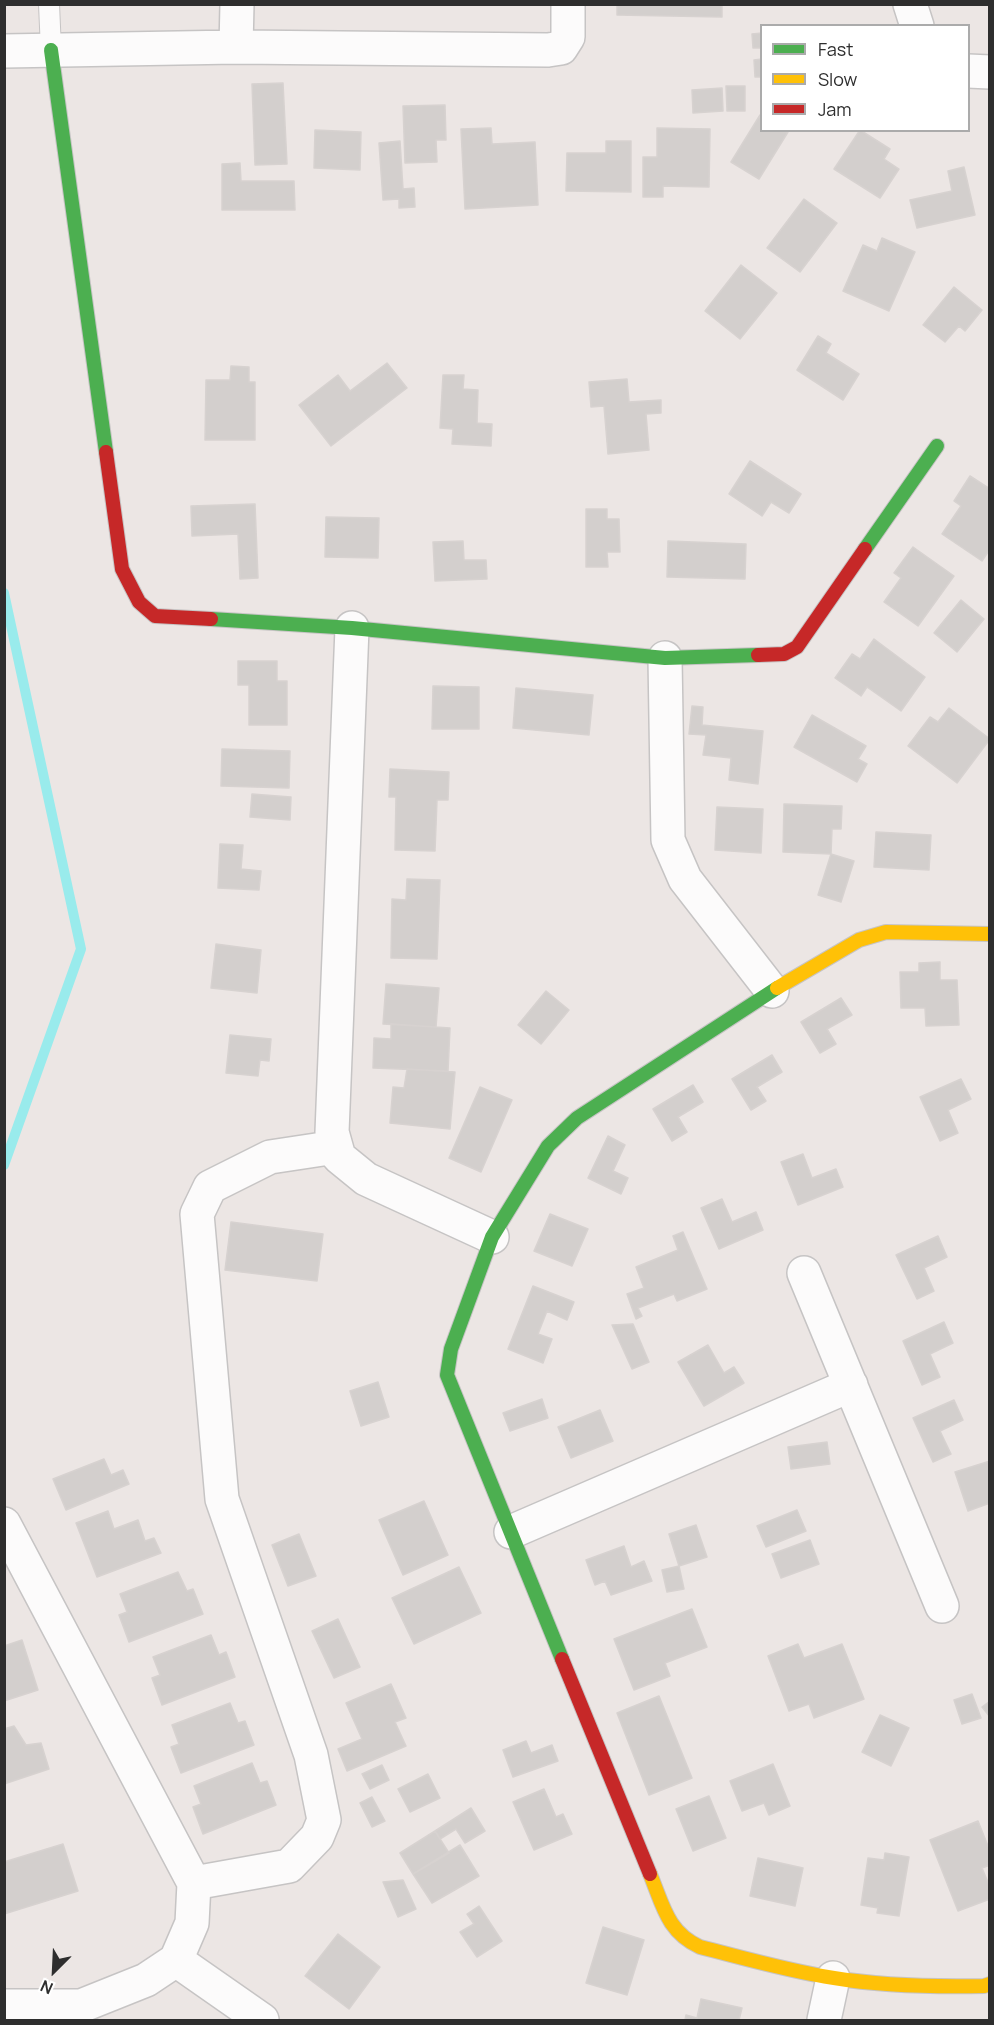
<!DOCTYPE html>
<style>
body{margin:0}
#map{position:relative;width:994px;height:2025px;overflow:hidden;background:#ece6e4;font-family:Manrope,sans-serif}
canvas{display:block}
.frame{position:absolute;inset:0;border:6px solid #2e2e2e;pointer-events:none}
.legend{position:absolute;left:760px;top:24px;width:210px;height:108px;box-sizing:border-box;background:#fff;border:2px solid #ababab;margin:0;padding:8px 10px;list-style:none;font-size:18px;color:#2e2e2e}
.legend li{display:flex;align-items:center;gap:12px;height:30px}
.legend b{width:30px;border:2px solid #ababab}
.north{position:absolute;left:24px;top:1941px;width:60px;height:60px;-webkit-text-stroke:4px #fff;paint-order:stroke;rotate:204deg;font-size:16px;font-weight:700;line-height:24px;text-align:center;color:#2e2e2e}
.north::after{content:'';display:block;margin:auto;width:21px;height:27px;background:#2e2e2e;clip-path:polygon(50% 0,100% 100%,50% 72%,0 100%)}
</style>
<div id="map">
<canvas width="994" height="2025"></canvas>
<div class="frame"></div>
<ul class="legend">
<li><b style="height:8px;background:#4caf50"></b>Fast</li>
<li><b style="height:8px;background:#ffc107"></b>Slow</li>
<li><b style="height:8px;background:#c62828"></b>Jam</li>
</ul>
<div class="north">N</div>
</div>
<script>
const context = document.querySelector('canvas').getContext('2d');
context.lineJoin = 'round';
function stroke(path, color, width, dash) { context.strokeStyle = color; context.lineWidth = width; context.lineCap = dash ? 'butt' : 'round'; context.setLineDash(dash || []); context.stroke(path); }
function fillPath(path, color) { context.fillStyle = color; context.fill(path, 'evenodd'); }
stroke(new Path2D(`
 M 4,593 L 81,949 L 4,1165`), '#99ebec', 10);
const building = new Path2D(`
 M 617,4 L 722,4 L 722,17 L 617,15 Z
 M 762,33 L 762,48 L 753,48 L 752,34 Z
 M 762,59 L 762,77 L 755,77 L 754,60 Z
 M 283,83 L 287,164 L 255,165 L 252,84 Z
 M 726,86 L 745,86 L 745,111 L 727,111 Z
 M 722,88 L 723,111 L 693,113 L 692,90 Z
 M 445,105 L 446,140 L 436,140 L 437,162 L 405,163 L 403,106 Z
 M 760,115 L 762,130 L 788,132 L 759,179 L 731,162 Z
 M 491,128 L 492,144 L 535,142 L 538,205 L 465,209 L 461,129 Z
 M 657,128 L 710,129 L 709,187 L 663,186 L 663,197 L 643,197 L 643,157 L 657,157 Z
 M 315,130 L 361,132 L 360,170 L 314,168 Z
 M 860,130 L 890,149 L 884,159 L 899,169 L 880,198 L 834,169 Z
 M 400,141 L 403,189 L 414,188 L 415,207 L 399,208 L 399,199 L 383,200 L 379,143 Z
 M 606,141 L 631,141 L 631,192 L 566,191 L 567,153 L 606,153 Z
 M 240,163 L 241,181 L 294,181 L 295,210 L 222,210 L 222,164 Z
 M 964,167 L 975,215 L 917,228 L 910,200 L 952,191 L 948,171 Z
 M 804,199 L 837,223 L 800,272 L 767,248 Z
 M 882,238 L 915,252 L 889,311 L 843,291 L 863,245 L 877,251 Z
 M 741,265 L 777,293 L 740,339 L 705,311 Z
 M 954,287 L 982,310 L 965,331 L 959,326 L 945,342 L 923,325 Z
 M 818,336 L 831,344 L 826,353 L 859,374 L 843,400 L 797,370 Z
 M 387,363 L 407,388 L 331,446 L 299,405 L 338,375 L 350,391 Z
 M 231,366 L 249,367 L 249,382 L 255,382 L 255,440 L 205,440 L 206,380 L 230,380 Z
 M 443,375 L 464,375 L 463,389 L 478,390 L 477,423 L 492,424 L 491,446 L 452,444 L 453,429 L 440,428 Z
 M 627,379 L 629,402 L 661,400 L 661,413 L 646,414 L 649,450 L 608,454 L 604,406 L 591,407 L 589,382 Z
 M 750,461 L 801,494 L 789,513 L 771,502 L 762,516 L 729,494 Z
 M 970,476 L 990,489 L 990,549 L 982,561 L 942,534 L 961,506 L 954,501 Z
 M 255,504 L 258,578 L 240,579 L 238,534 L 192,536 L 191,506 Z
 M 586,509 L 607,509 L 607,519 L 619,519 L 620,552 L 607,552 L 608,567 L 586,567 Z
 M 326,517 L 379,518 L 378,558 L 325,557 Z
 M 463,541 L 464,560 L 486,560 L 487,579 L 435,581 L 433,542 Z
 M 668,541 L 746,544 L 745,579 L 667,577 Z
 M 913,547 L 954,576 L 918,626 L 884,602 L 901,578 L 894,573 Z
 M 961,600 L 984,619 L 957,652 L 934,633 Z
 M 874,639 L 925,677 L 901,711 L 867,687 L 861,696 L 835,678 L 852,654 L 860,659 Z
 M 238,661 L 277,661 L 277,681 L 287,681 L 287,725 L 249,725 L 249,685 L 238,685 Z
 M 433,686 L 479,687 L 479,729 L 432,729 Z
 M 516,688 L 593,695 L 589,735 L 513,728 Z
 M 692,706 L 703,707 L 702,725 L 763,731 L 758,784 L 729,780 L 731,758 L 703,755 L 706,735 L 689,734 Z
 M 949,708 L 990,739 L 957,783 L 908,746 L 930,717 L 938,722 Z
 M 812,715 L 866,746 L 858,759 L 867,764 L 857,782 L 794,747 Z
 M 222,749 L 290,751 L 289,788 L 221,786 Z
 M 390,769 L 449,772 L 448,800 L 437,800 L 435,851 L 395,850 L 396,797 L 389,797 Z
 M 252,794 L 291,797 L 290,820 L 250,817 Z
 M 784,804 L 842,806 L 841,829 L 832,829 L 831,854 L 783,852 Z
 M 717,807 L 763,809 L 761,853 L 715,850 Z
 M 876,832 L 931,835 L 929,870 L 874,867 Z
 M 220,844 L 243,845 L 241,869 L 261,871 L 259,890 L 218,888 Z
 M 831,854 L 854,861 L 841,902 L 818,895 Z
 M 407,879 L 440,880 L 437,959 L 391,958 L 392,899 L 406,900 Z
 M 216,944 L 261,950 L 257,993 L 211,988 Z
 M 940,962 L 940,980 L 957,980 L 959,1025 L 926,1026 L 925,1008 L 901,1008 L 900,972 L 919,972 L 919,963 Z
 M 386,984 L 439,988 L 436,1027 L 383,1024 Z
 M 546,991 L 569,1010 L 541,1044 L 518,1025 Z
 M 841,998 L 852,1015 L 827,1029 L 836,1044 L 820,1053 L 801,1022 Z
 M 391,1024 L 450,1028 L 448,1071 L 373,1068 L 374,1038 L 391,1039 Z
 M 230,1035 L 271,1039 L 269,1061 L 260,1060 L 258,1076 L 226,1073 Z
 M 772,1055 L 782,1072 L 757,1087 L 766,1101 L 751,1110 L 732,1079 Z
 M 407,1069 L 455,1072 L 450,1129 L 390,1123 L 393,1087 L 404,1088 Z
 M 961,1079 L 971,1099 L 948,1110 L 958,1133 L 940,1141 L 920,1097 Z
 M 693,1085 L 703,1102 L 678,1117 L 687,1132 L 672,1141 L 653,1109 Z
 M 480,1087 L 512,1100 L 481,1172 L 449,1158 Z
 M 608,1136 L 625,1145 L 613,1171 L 628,1178 L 621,1194 L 588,1178 Z
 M 803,1154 L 812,1178 L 836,1169 L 843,1187 L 798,1205 L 781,1162 Z
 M 722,1199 L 732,1222 L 756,1212 L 763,1230 L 719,1249 L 701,1208 Z
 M 550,1214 L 588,1229 L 572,1266 L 534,1251 Z
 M 231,1222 L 323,1234 L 317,1281 L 225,1270 Z
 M 683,1232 L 707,1289 L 677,1301 L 674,1294 L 638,1308 L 642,1316 L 636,1319 L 627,1294 L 644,1288 L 636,1267 L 678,1250 L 673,1236 Z
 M 938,1236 L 947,1257 L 924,1268 L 934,1291 L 917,1299 L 896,1255 Z
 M 533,1286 L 574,1302 L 567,1320 L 547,1311 L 538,1334 L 552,1339 L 543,1363 L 508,1349 Z
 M 944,1322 L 953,1343 L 930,1354 L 940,1377 L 922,1385 L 903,1341 Z
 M 633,1324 L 649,1362 L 632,1369 L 612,1325 Z
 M 708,1345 L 724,1373 L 734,1367 L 744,1383 L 704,1406 L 678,1362 Z
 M 378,1382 L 389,1417 L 361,1426 L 350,1391 Z
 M 542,1399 L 548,1418 L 510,1431 L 503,1413 Z
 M 954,1400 L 963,1420 L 940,1431 L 951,1454 L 933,1462 L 913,1418 Z
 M 600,1410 L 613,1441 L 571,1458 L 558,1427 Z
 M 827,1442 L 830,1464 L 791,1469 L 788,1447 Z
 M 104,1459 L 111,1475 L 123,1470 L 129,1484 L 66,1510 L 53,1479 Z
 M 990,1461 L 990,1503 L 968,1511 L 955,1472 Z
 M 424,1501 L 448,1555 L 403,1575 L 379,1520 Z
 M 797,1510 L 806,1531 L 766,1547 L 757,1526 Z
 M 108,1511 L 114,1529 L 138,1520 L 145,1541 L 154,1538 L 161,1553 L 97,1577 L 76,1523 Z
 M 696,1525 L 707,1557 L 679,1566 L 669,1534 Z
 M 299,1534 L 316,1576 L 288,1586 L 272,1545 Z
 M 810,1540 L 819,1564 L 781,1578 L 772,1554 Z
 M 624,1546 L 631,1567 L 644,1561 L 652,1581 L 611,1595 L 605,1581 L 595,1585 L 586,1560 Z
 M 679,1566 L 684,1589 L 667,1592 L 662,1570 Z
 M 459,1567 L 481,1613 L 414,1644 L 392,1598 Z
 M 178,1572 L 187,1591 L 193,1589 L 203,1614 L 129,1642 L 119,1615 L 127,1612 L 120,1594 Z
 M 692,1609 L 707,1647 L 665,1663 L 670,1676 L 634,1690 L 614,1639 Z
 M 338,1619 L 360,1667 L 334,1678 L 312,1631 Z
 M 211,1635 L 219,1655 L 226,1652 L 235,1677 L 162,1705 L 152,1678 L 160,1675 L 153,1657 Z
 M 22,1640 L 38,1690 L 4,1701 L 4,1646 Z
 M 798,1644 L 804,1658 L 842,1644 L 864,1699 L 814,1718 L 809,1704 L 789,1711 L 768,1656 Z
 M 391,1684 L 406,1718 L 395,1722 L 406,1746 L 347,1771 L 338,1749 L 362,1739 L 346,1703 Z
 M 972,1694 L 981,1718 L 962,1724 L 954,1700 Z
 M 659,1696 L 692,1778 L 649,1795 L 617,1713 Z
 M 990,1701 L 990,1717 L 982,1707 Z
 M 230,1703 L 238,1723 L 245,1721 L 254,1745 L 181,1773 L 171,1747 L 179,1744 L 172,1725 Z
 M 880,1715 L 909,1728 L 891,1766 L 862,1752 Z
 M 14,1726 L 26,1745 L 41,1743 L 49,1769 L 4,1784 L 4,1729 Z
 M 526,1741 L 531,1753 L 552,1745 L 558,1761 L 513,1777 L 503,1750 Z
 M 252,1763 L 260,1783 L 267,1781 L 276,1805 L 203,1834 L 193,1807 L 201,1804 L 194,1786 Z
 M 773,1764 L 790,1806 L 769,1815 L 764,1803 L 742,1811 L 730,1781 Z
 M 382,1765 L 389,1780 L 370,1789 L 362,1774 Z
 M 428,1774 L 440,1798 L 410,1812 L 398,1789 Z
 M 544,1789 L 556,1817 L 563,1814 L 572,1834 L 534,1850 L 513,1802 Z
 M 709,1796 L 726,1838 L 693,1851 L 676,1809 Z
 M 372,1797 L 385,1821 L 372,1827 L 360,1803 Z
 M 471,1808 L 485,1831 L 465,1843 L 456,1829 L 440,1839 L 435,1831 Z
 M 978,1821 L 990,1851 L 990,1865 L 982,1868 L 990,1887 L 990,1899 L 958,1911 L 930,1840 Z
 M 435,1831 L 449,1853 L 413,1874 L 400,1853 Z
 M 63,1844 L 78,1891 L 4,1914 L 4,1862 Z
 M 460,1845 L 479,1876 L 432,1903 L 413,1874 Z
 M 885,1853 L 909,1857 L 899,1916 L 877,1913 L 878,1908 L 861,1905 L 868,1858 L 884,1860 Z
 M 758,1858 L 803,1868 L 795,1906 L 750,1896 Z
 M 403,1880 L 416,1909 L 398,1917 L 383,1882 Z
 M 479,1906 L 502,1941 L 477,1957 L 460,1932 L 474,1924 L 467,1914 Z
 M 603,1927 L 644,1940 L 627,1995 L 586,1983 Z
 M 338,1934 L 380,1967 L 349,2009 L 305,1976 Z
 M 701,1999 L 742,2008 L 739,2020 L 685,2020 L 686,2015 L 697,2018 Z`);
fillPath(building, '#d3cfcd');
stroke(building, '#d7d2d0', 1.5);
const lane = new Path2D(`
 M 49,4 L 51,50`);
const street = new Path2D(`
 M 910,4 L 917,26
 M 236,47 L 237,4
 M 4,51 L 236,47 L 548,50 L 561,48 L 568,37 L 568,4
 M 968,71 L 990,72
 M 352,628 L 332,1132 L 339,1157 L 366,1179 L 492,1237
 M 665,658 L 668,840 L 685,879 L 772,991
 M 804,1273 L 942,1606
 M 4,1524 L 194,1883 L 192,1923 L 176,1960
 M 511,1532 L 851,1385
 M 194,1883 L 289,1866 L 317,1837 L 324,1820 L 311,1755 L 222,1499 L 197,1214 L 210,1187 L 270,1157 L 336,1147
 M 4,2006 L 81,2006 L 146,1980 L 176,1960 L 262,2020
 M 824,2020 L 833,1978`);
const fast = new Path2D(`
 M 51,50 L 106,452
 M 865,549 L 937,446
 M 211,619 L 352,628 L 665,658 L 758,655
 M 562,1659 L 447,1375 L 451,1349 L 492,1237 L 548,1146 L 577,1118 L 777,988`);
const slow = new Path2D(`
 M 777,988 L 859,940 L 886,932 L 990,934
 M 650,1874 C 663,1905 667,1932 700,1947 C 744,1958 788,1971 834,1978 C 883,1986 934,1987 984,1986 L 990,1984`);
const jam = new Path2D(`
 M 106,452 L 122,569 L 139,602 L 155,616 L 211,619
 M 758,655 L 784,654 L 797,647 L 865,549
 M 562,1659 L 650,1874`);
stroke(lane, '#c6c4c4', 22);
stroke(street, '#c6c4c4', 36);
stroke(fast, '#c6c4c4', 16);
stroke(slow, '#c6c4c4', 16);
stroke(jam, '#c6c4c4', 16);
stroke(lane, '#fcfbfb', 20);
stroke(street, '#fcfbfb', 33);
stroke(fast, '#4caf50', 14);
stroke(slow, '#ffc107', 14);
stroke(jam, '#c62828', 14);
</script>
